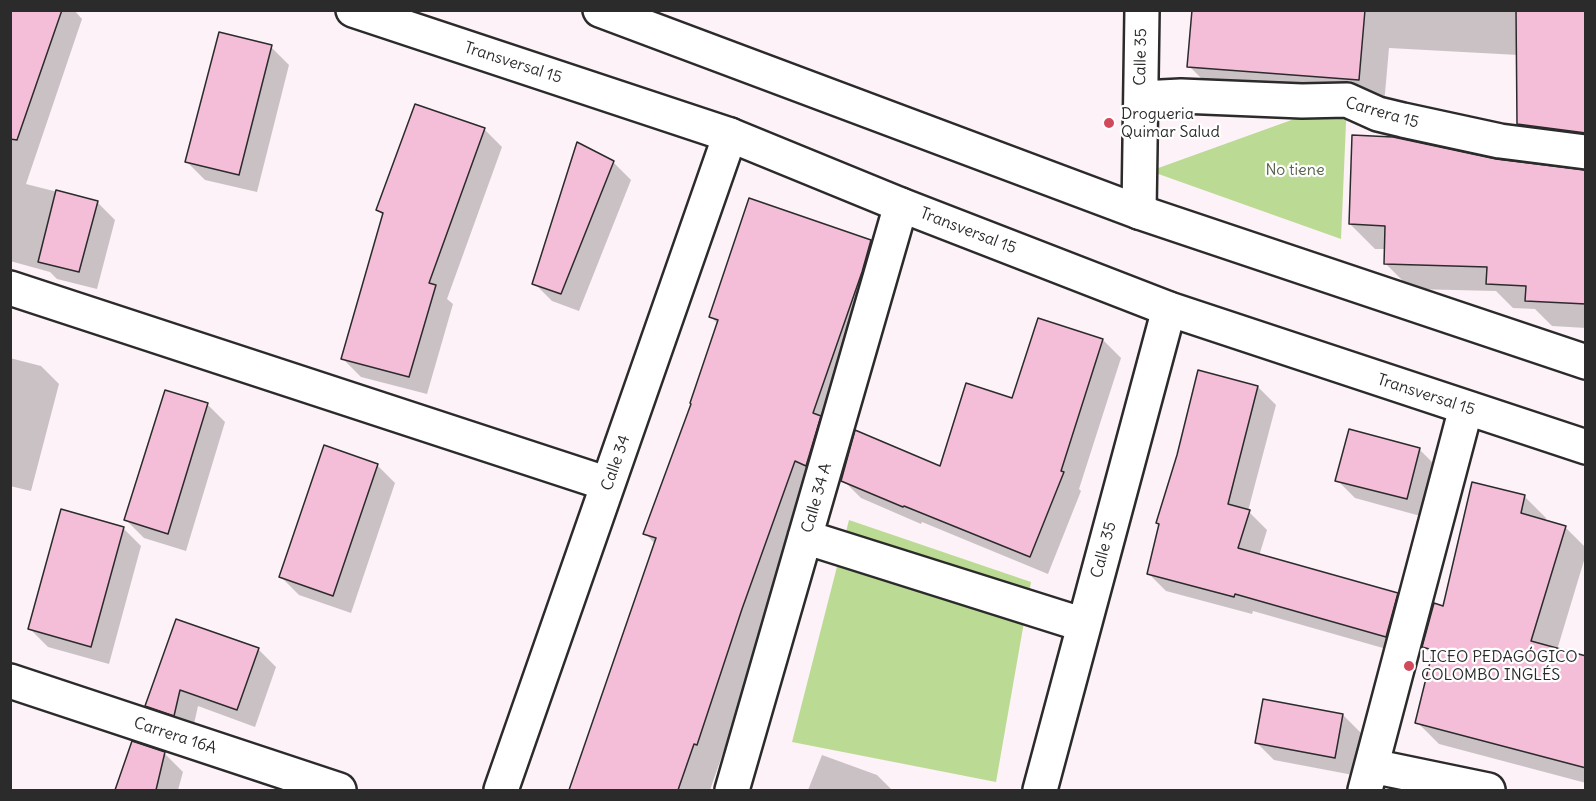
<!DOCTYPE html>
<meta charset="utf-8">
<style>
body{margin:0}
#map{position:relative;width:1596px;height:801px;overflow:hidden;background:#fdf2f7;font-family:Delius,sans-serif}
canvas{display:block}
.frame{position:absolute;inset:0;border:12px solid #2b2b2b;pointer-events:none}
</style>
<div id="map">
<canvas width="1596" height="801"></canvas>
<div class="frame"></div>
</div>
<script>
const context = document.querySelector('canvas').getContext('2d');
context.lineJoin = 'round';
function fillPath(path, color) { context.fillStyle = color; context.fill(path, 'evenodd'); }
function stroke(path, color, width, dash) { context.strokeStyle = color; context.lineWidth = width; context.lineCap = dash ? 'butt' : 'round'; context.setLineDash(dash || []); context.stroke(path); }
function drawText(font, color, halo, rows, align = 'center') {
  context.font = font + ' Delius,sans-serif'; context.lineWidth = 4.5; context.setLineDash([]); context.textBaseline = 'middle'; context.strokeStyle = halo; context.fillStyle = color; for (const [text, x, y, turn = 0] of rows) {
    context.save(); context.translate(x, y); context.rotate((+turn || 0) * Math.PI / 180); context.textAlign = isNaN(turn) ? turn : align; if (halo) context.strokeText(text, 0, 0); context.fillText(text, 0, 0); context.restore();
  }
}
fillPath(new Path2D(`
 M 1347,100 L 1341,239 L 1150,171 Z
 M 849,520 L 1031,582 L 996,782 L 792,742 Z`), '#bbdb94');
fillPath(new Path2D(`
 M 10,10 L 74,10 L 82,19 L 26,184 L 97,202 L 115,220 L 97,289 L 57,279 L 50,272 L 10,261 Z
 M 1194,10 L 1586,10 L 1586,154 L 1543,149 L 1518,124 L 1518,55 L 1389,48 L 1384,105 L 1214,91 L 1189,66 Z
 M 271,47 L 289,65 L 257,192 L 205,180 L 187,162 Z
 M 484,129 L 502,147 L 447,299 L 453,304 L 427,394 L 361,377 L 343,359 L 383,215 L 378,210 Z
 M 613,162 L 631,180 L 579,311 L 552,301 L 534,283 Z
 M 1586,172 L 1586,328 L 1552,326 L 1535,309 L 1513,308 L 1496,291 L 1411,289 L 1386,264 L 1386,249 L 1375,249 L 1350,224 Z
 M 871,241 L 894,265 L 710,790 L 571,790 L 655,544 L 645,533 L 693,404 L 718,324 L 710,316 Z
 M 1039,320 L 1103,340 L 1121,358 L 1079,489 L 1081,491 L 1048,574 L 922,522 L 921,524 L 861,498 L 843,480 L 941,468 L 1013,400 Z
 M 10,358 L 41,366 L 59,384 L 31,491 L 10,486 Z
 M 1258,387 L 1276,405 L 1248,511 L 1267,530 L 1259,556 L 1397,595 L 1415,613 L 1404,654 L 1253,611 L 1252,614 L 1166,591 L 1148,573 Z
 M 207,404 L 225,422 L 186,551 L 144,538 L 126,520 Z
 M 1419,449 L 1437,467 L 1424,517 L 1355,498 L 1337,480 Z
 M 377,465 L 395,483 L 351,613 L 299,595 L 281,577 Z
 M 1524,496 L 1546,518 L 1545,521 L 1565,527 L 1586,548 L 1586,554 L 1557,650 L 1586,658 L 1586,783 L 1439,744 L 1417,722 L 1433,656 L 1424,647 L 1444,608 Z
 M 123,528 L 141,546 L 109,664 L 48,647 L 30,629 Z
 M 258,649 L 276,667 L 255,727 L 198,706 L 192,733 L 165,724 L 147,706 Z
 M 1343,715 L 1361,733 L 1353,775 L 1274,760 L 1256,742 Z
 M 133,743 L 165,754 L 183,772 L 178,790 L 117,790 Z
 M 822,755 L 877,775 L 892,790 L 808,790 Z`), '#0003');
const building = new Path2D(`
 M 10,10 L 62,10 L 17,140 L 10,139 Z
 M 1192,10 L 1365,10 L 1359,80 L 1187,67 Z
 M 1516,10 L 1586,10 L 1586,133 L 1517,124 Z
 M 219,32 L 272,45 L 239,175 L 185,162 Z
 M 415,104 L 485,128 L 429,283 L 436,285 L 409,377 L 341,359 L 383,213 L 376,210 Z
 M 1352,135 L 1393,137 L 1496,159 L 1586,170 L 1586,304 L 1525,301 L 1526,286 L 1486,284 L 1487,267 L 1384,264 L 1385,226 L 1349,224 Z
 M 577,142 L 614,161 L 561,294 L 532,284 Z
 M 56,190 L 98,201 L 79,272 L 38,262 Z
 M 749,198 L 871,240 L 862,272 L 813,413 L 821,416 L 806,466 L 795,461 L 742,609 L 697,745 L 694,744 L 678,790 L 569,790 L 656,538 L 643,534 L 691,404 L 690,403 L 718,320 L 709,317 Z
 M 1038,318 L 1103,339 L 1061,471 L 1064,472 L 1030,557 L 904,506 L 903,507 L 841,481 L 855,430 L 940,466 L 966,383 L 1012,398 Z
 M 1198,370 L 1258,386 L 1228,504 L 1250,510 L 1238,548 L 1398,593 L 1386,637 L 1235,594 L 1234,597 L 1147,574 L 1159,524 L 1156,523 L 1177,455 Z
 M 165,390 L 208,403 L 168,534 L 124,520 Z
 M 1349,429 L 1420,448 L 1407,499 L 1335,481 Z
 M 324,445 L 378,464 L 333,596 L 279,577 Z
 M 1472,482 L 1525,495 L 1521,513 L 1566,526 L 1531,641 L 1586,656 L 1586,768 L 1415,723 L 1433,650 L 1422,647 L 1434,603 L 1443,606 Z
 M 61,509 L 124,527 L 91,647 L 28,629 Z
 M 176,619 L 259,648 L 237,710 L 180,690 L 174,716 L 145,706 Z
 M 1263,699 L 1343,714 L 1335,758 L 1255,743 Z
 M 132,741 L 165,752 L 156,790 L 115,790 Z`);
fillPath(building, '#f4bed9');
stroke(building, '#2b2b2b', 1.5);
const street = new Path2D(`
 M 1141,98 L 1181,96 L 1302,101 L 1347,100 L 1378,114 L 1403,120 L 1500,141 L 1586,152
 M 1139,212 L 1142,10
 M 10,288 L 608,484
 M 805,537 L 1084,625
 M 10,681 L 339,790
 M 1372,766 L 1488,790
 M 501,790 L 730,135
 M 732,790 L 901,205
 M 1040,790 L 1169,309
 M 1365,790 L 1466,408`);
const secondary = new Path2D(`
 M 353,10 L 730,135 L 901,205 L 1169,309 L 1586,447
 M 600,10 L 1139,212 L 1586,362`);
stroke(street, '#2b2b2b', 38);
stroke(secondary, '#2b2b2b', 38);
stroke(street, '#fff', 33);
stroke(secondary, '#fff', 33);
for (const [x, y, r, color] of [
 [1109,123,6,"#d1495b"],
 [1409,666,6,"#d1495b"]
]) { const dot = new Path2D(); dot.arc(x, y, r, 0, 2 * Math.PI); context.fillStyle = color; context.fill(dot); stroke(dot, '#fff', 2); }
drawText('16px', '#2b2b2b', '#fff', [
 ["Calle 35",1141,57,-89],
 ["Transversal 15",513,63,18],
 ["Carrera 15",1382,113,16],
 ["Transversal 15",968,231,21],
 ["Transversal 15",1426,395,18],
 ["Calle 34",616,463,-71],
 ["Calle 34 A",817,498,-74],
 ["Calle 35",1104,550,-75],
 ["Carrera 16A",175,736,18]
]);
drawText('16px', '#2b2b2b', '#fff', [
 ["Drogueria",1121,114],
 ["Quimar Salud",1121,132],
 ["LICEO PEDAGÓGICO",1421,657],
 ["COLOMBO INGLÉS",1421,675]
], 'left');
drawText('16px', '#56604a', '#fff', [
 ["No tiene",1295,170]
]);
</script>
